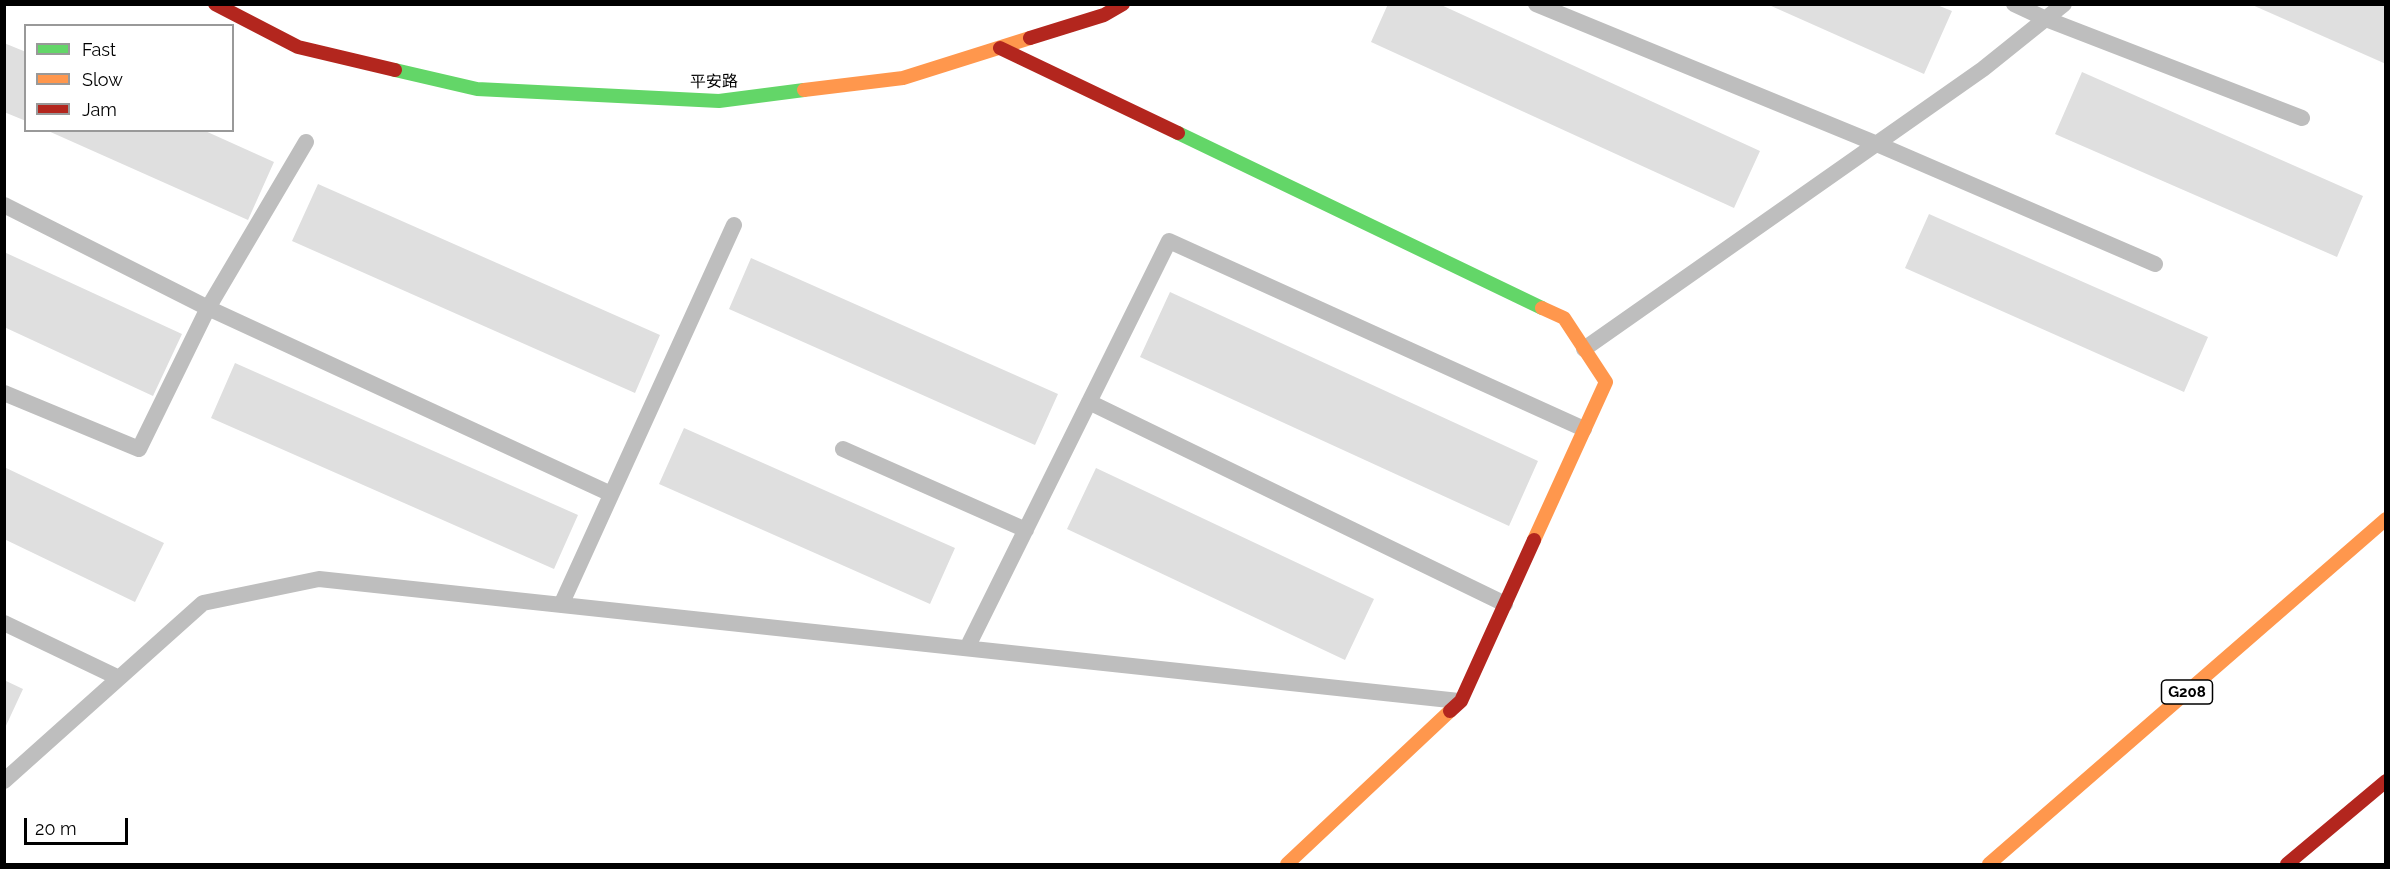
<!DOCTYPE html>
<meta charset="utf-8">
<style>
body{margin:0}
#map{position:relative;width:2390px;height:869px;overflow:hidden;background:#fff;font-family:Raleway,sans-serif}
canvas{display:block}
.frame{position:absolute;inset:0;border:6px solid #000;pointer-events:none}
.legend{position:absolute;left:24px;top:24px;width:210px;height:108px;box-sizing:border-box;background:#fff;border:2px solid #999;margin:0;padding:8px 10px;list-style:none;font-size:18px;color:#000}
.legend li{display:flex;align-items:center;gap:12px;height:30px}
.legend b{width:30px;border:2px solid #999}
.scale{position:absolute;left:24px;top:818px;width:104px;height:27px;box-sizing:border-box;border:3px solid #000;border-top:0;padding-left:8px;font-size:18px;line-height:21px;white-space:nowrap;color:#000;-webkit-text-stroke:4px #fff;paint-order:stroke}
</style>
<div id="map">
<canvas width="2390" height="869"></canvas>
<div class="frame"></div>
<ul class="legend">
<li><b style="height:8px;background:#63d668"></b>Fast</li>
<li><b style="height:8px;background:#ff974d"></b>Slow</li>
<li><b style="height:8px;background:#b3261e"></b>Jam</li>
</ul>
<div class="scale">20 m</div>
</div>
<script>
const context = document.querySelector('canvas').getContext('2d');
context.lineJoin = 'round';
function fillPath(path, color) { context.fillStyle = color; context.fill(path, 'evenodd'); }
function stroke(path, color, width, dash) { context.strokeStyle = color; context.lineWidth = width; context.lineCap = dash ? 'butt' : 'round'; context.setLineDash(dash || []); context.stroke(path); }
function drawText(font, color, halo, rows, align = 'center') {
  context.font = font + ' Raleway,"Noto Sans SC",sans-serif'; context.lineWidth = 6; context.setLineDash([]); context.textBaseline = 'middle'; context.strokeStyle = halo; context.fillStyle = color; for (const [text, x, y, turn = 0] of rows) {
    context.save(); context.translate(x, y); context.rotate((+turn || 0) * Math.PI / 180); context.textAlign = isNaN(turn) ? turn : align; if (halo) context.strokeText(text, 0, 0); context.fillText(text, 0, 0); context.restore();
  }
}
fillPath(new Path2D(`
 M 1388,4 L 1439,4 L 1760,151 L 1734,208 L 1371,42 Z
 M 2250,4 L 2386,4 L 2386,64 Z
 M 1769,5 L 1937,5 L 1952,11 L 1924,74 Z
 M 4,43 L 26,52 L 26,121 L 4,112 Z
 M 2082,72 L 2363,196 L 2337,257 L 2055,134 Z
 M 46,130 L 203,130 L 274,162 L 248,220 Z
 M 318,184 L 660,335 L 635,393 L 292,241 Z
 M 1929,214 L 2208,337 L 2184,392 L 1905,268 Z
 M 4,252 L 182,334 L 153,396 L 4,327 Z
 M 751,258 L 1058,394 L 1035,445 L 729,309 Z
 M 1170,292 L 1538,461 L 1509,526 L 1140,357 Z
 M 235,363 L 578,515 L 554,569 L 211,418 Z
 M 684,428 L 955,548 L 930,604 L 659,484 Z
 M 4,467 L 164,543 L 135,602 L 4,539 Z
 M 1096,468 L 1374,599 L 1345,660 L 1067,529 Z
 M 4,680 L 23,689 L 4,730 Z`), '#dfdfdf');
stroke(new Path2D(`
 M 1536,4 L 1877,144 L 2155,264
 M 2014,4 L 2046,19 L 2302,118
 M 4,205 L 208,308 L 611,494
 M 1584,349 L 1983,69 L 2064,4
 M 4,393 L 139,449 L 208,308 L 306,142
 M 1089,402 L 1505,604
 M 843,449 L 1026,530
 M 561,605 L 734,225
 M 4,623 L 119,678
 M 967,648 L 1169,241 L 1584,429
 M 4,781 L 203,603 L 319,579 L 1459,701`), '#bebebe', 16);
stroke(new Path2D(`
 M 395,70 L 477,89 L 719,101 L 804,90
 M 1178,133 L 1542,308`), '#63d668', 14);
stroke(new Path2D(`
 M 804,90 L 903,78 L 1030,38
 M 1534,540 L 1606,382 L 1564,318 L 1542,308
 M 1287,864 L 1450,711
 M 1989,864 L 2386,519`), '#ff974d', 14);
stroke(new Path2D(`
 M 215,4 L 298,47 L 395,70
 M 1030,38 L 1104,15 L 1123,4
 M 1000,48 L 1178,133
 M 1450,711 L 1461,701 L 1534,540
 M 2287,864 L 2386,781`), '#b3261e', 14);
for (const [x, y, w] of [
 [2187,692,51]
]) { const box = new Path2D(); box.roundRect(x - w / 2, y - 12, w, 24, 4.5); context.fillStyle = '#fff'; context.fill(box); stroke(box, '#000', 1.5); }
drawText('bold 15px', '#000', null, [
 ["G208",2187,692]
]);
drawText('16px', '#000', '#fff', [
 ["平安路",714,82,-1]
]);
</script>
